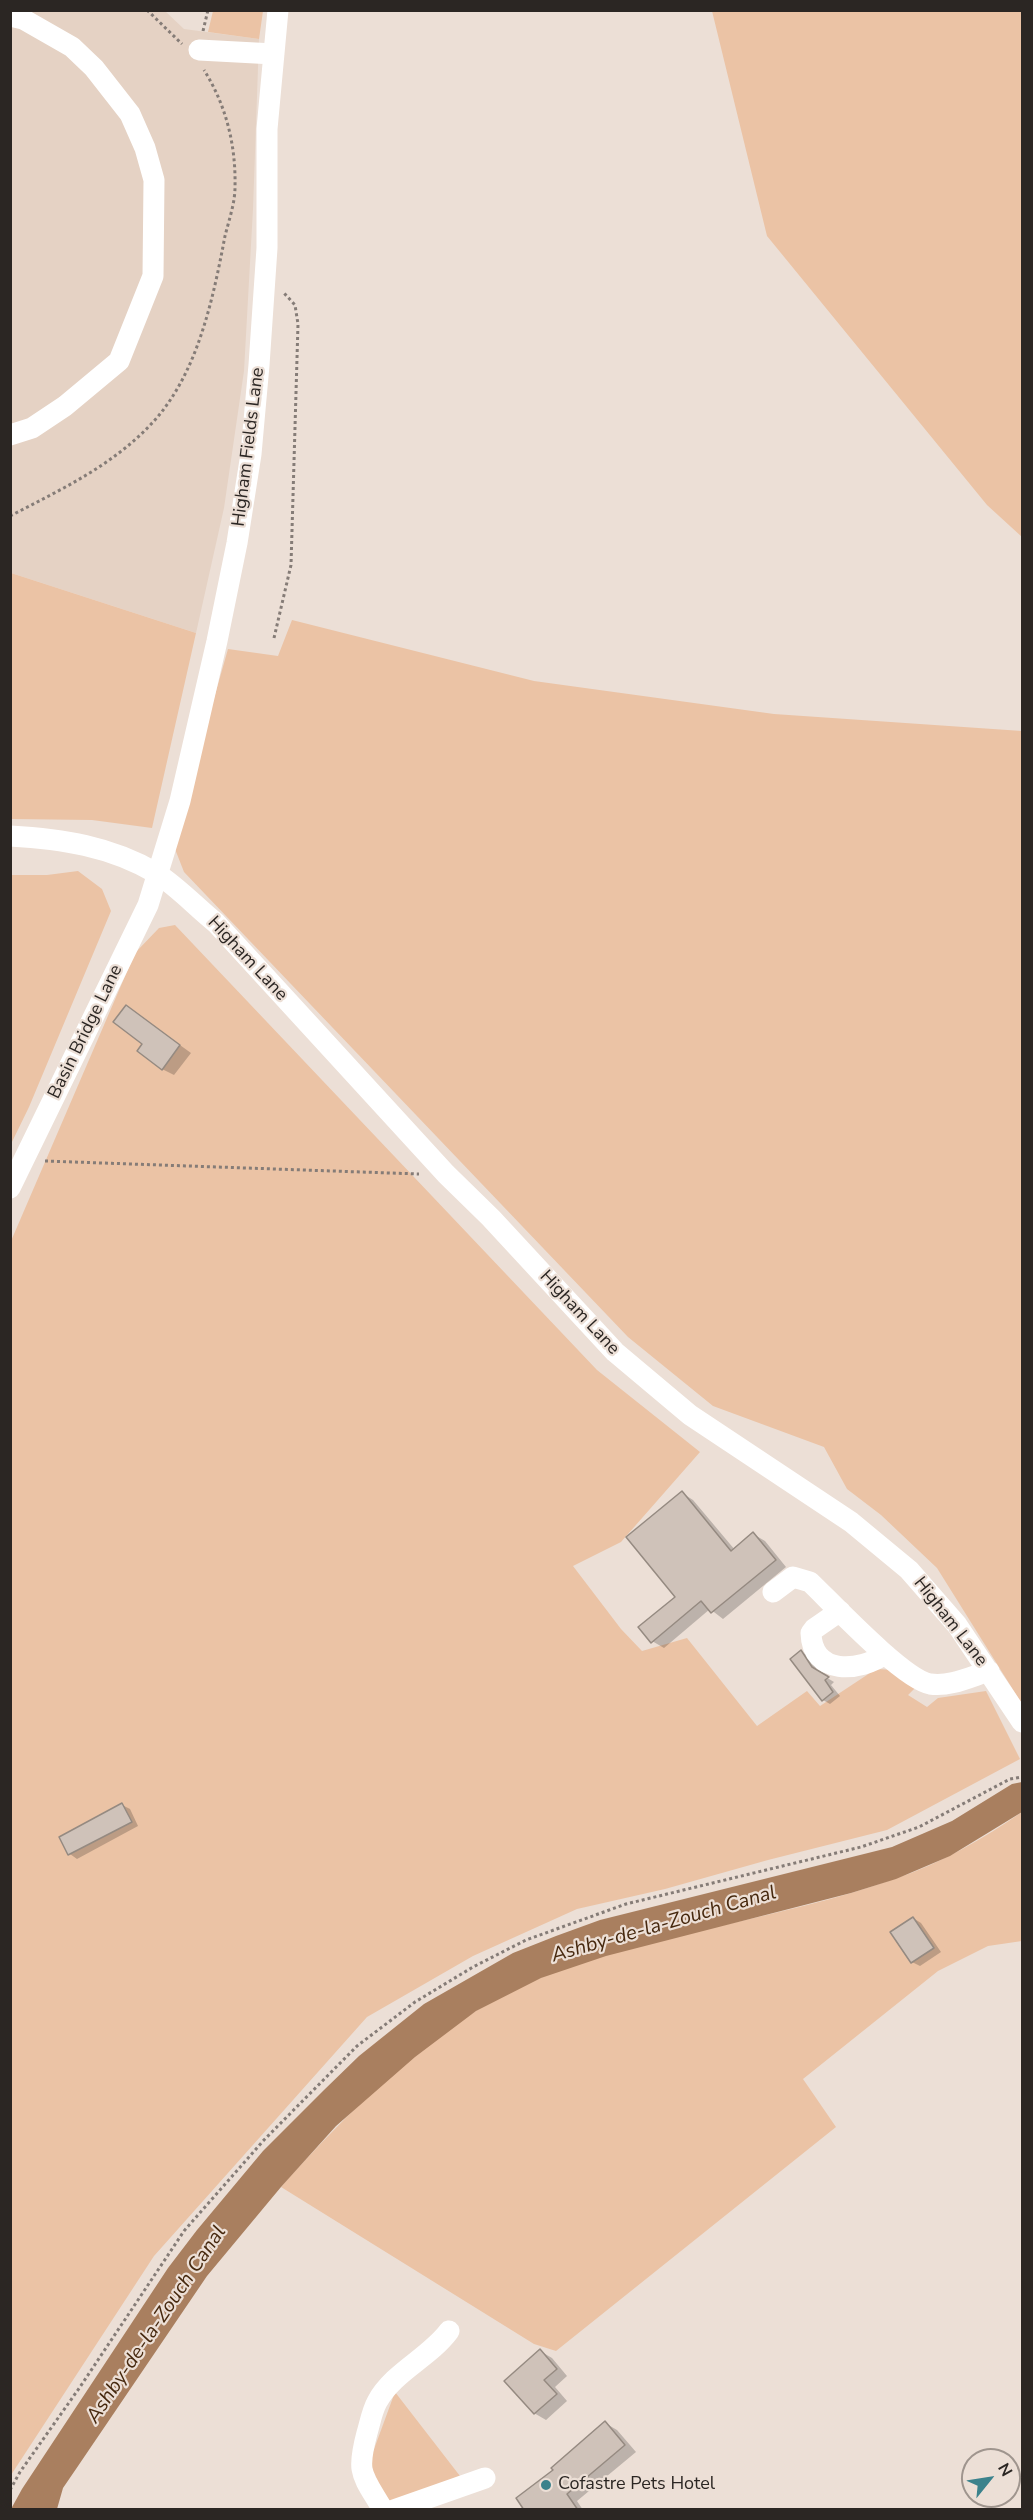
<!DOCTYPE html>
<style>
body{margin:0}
#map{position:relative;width:1033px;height:2520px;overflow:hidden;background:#ecdfd6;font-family:"Nunito Sans",sans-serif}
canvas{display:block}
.frame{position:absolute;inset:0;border:12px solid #2b2623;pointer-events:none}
.north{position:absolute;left:961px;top:2448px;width:60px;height:60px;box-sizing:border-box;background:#ecdfd6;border:2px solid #9f958e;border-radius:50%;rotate:60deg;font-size:16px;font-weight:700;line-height:24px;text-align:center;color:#2b2623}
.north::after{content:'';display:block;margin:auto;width:21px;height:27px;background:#3b828c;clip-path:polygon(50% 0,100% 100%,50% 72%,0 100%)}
</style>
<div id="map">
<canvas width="1033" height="2520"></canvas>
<div class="frame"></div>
<div class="north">N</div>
</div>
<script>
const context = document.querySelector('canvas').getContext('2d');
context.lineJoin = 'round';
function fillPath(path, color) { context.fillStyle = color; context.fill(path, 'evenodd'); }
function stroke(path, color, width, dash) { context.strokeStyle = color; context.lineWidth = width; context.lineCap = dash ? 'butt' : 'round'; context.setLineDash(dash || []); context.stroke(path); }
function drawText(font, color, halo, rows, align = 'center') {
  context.font = font + ' "Nunito Sans",sans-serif'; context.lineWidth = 4.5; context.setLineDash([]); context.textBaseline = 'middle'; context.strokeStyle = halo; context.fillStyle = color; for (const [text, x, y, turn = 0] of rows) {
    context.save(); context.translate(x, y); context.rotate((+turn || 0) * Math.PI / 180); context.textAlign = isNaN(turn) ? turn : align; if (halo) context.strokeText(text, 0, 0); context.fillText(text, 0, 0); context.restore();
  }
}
fillPath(new Path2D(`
 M 11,11 L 165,11 L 184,29 L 259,39 L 253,209 L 244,371 L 224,508 L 196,633 L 11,573 Z`), '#e5d2c4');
fillPath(new Path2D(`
 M 213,11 L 263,11 L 259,39 L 208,32 Z
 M 712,11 L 1022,11 L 1022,537 L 987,505 L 767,236 Z
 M 11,573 L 196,633 L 152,828 L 92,820 L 11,819 Z
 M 292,620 L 534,681 L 774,714 L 1022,731 L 1022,1704 L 937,1568 L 881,1515 L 847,1489 L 824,1447 L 713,1406 L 628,1337 L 184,872 L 175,849 L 180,818 L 228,649 L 278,656 Z
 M 78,871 L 102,889 L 111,911 L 29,1107 L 11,1144 L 11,875 L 47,875 Z
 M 175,925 L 597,1370 L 700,1452 L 621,1542 L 573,1566 L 621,1629 L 642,1651 L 687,1638 L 757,1726 L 807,1691 L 820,1706 L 876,1669 L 895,1670 L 917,1686 L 908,1695 L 927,1707 L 938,1698 L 986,1691 L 1020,1759 L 887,1830 L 768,1860 L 665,1889 L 577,1909 L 473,1956 L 367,2017 L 154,2256 L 11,2475 L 11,1241 L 135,953 L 159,928 Z
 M 1022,1812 L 1022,1941 L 988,1946 L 938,1971 L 803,2079 L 836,2127 L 556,2351 L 534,2344 L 281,2187 C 352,2108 440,2018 540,1978 C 654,1932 779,1920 894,1879 C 940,1864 983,1839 1022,1812 Z
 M 395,2392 L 460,2476 L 392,2504 L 366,2471 Z`), '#ebc3a5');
fillPath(new Path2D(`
 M 1022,1782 L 1022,1812 L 950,1856 L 896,1879 L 851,1893 L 606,1956 L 541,1978 L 476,2011 L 415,2057 L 336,2126 L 281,2187 L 207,2276 L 76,2469 L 63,2488 L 57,2509 L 11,2509 L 22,2489 L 168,2268 L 197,2230 L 263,2151 L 324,2090 L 359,2056 L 424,2004 L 513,1953 L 556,1936 L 600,1920 L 892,1847 L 952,1821 L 1012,1784 Z`), '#a97f5f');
fillPath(new Path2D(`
 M 127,1007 L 191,1053 L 174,1075 L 162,1069 L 144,1043 Z
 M 682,1493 L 693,1500 L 735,1550 L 753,1534 L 765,1541 L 786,1567 L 723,1619 L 710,1609 L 664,1648 L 652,1641 L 677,1597 Z
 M 801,1652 L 809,1656 L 819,1673 L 834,1682 L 831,1685 L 840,1696 L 830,1704 L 823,1700 Z
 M 122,1805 L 130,1809 L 138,1826 L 77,1859 L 70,1854 L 61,1837 Z
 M 913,1918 L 921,1923 L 941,1952 L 920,1966 L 912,1962 Z
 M 540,2351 L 552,2358 L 567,2376 L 555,2387 L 567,2401 L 546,2420 L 534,2413 Z
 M 605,2423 L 617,2430 L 636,2452 L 577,2501 L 583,2510 L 526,2510 L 555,2471 Z`), '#0003');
const building = new Path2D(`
 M 126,1005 L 180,1045 L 162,1070 L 137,1051 L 142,1044 L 113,1022 Z
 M 682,1491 L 731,1551 L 753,1532 L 776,1560 L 711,1613 L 701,1601 L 651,1643 L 638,1627 L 675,1597 L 626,1537 Z
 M 801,1650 L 812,1667 L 829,1677 L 825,1680 L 833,1692 L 822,1701 L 790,1659 Z
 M 122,1803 L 132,1822 L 68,1855 L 59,1837 Z
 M 913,1917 L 934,1948 L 911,1963 L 890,1932 Z
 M 540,2349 L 557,2369 L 544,2380 L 557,2394 L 534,2414 L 504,2381 Z
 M 605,2421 L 625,2445 L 567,2494 L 578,2510 L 524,2510 L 516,2498 L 553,2470 L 551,2468 Z`);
fillPath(building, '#cfc2b9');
stroke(building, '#958a81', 1.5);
stroke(new Path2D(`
 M 147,10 L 182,44
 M 203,31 L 208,10
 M 10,516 C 62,489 114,465 154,421 C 198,372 213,299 225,236 C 229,220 235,203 235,187 C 236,145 226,105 204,70
 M 274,638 L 291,565 L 298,324 L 295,305 L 284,293
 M 45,1161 L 419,1174
 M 10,2490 L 20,2472 L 80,2387 L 184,2231 L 263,2141 L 357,2046 L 415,2002 L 473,1967 L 526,1940 L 626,1904 L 861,1847 L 919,1827 L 1010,1779 L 1022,1777`), '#857c77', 3, [3, 3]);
stroke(new Path2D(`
 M 10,16 L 23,19 L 72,47 L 94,68 L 130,114 L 145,148 L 154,180 L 153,276 L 119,361 L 65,406 L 32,428 L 10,435
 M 199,50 L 274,54
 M 10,836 C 62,839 110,846 156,873 C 178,887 196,907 216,923 L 446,1174 L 491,1218 L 615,1352 L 690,1415 L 851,1522 L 909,1570 L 957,1625 L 1022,1722
 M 10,1188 L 148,905 L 180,801 L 217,641 L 237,543 L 251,454 L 259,365 L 267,248 L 267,129 L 278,10
 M 773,1592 L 793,1577 L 810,1582 C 833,1604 903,1679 930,1684 C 950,1687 970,1677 989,1671
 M 840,1611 L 814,1629 L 811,1633 C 812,1676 860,1672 885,1654
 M 383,2510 C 362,2474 356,2474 367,2433 C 370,2423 372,2411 377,2402 C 393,2372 429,2358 449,2331
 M 394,2510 L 485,2478`), '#fff', 21);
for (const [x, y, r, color] of [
 [546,2485,6,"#3b828c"]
]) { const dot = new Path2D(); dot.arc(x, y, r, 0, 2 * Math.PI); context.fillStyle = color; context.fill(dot); stroke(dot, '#ecdfd6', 2); }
drawText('18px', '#2b2623', '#ecdfd6', [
 ["Higham Fields Lane",249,447,-83],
 ["Higham Lane",247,959,47],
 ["Basin Bridge Lane",86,1032,-64],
 ["Higham Lane",579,1313,47],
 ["Higham Lane",950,1622,52]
]);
drawText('18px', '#2b2623', '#ecdfd6', [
 ["Cofastre Pets Hotel",558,2485]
], 'left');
drawText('italic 20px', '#46280e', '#ecdfd6', [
 ["Ashby-de-la-Zouch Canal",664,1925,-16],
 ["Ashby-de-la-Zouch Canal",157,2325,-56]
]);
</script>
